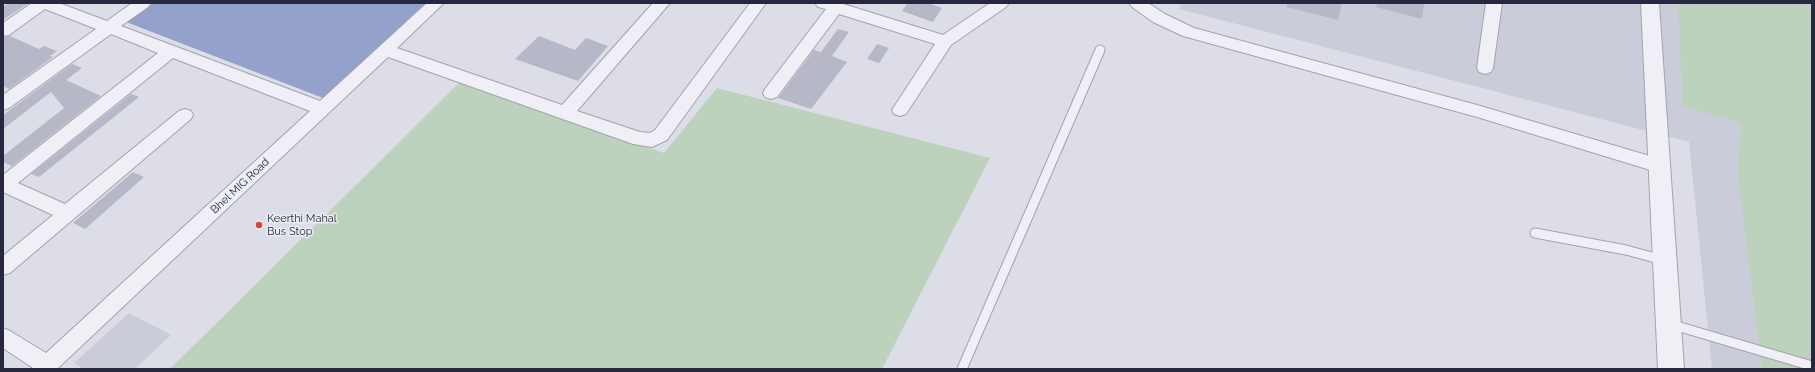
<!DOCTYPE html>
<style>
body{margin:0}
#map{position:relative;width:1815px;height:372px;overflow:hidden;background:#dcdde7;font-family:Raleway,sans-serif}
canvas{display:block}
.frame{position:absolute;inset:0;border:4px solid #25283e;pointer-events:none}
</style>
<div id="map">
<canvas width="1815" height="372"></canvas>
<div class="frame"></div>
</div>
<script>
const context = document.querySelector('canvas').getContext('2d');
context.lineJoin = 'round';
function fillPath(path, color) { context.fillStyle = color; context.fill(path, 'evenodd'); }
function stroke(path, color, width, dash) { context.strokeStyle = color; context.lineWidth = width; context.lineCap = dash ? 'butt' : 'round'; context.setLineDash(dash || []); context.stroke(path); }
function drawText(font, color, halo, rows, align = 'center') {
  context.font = font + ' Raleway,sans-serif'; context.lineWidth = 3; context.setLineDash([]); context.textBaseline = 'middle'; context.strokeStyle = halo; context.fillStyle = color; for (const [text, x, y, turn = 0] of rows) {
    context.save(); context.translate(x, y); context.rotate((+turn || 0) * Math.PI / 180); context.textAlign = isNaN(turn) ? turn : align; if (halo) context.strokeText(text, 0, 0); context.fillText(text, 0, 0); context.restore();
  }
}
fillPath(new Path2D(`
 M 1182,3 L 1812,3 L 1812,369 L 1712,369 L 1689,142 L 1179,9 Z
 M 129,313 L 171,335 L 135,369 L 84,369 L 74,363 Z`), '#caccd9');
fillPath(new Path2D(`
 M 1678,3 L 1812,3 L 1812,369 L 1762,369 L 1737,167 L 1742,123 L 1683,106 Z
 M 459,83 L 664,153 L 717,88 L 990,158 L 882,369 L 170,369 Z`), '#bcd2bc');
fillPath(new Path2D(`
 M 153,3 L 426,3 L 323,98 L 126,22 Z`), '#94a1ca');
fillPath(new Path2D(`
 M 9,3 L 29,3 L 3,20 L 3,7 Z
 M 908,3 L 928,3 L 942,8 L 933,22 L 902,11 Z
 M 1287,3 L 1342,3 L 1338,20 L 1287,7 Z
 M 1377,3 L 1424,3 L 1422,19 L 1376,7 Z
 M 838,29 L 849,32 L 832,56 L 847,62 L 811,109 L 778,98 L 814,50 L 821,52 Z
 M 10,36 L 39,49 L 44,46 L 57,51 L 50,56 L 53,57 L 9,89 L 3,86 L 3,37 Z
 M 539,36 L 575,50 L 586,38 L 608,46 L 578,81 L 515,59 Z
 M 877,44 L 889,48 L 879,63 L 867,59 Z
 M 72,64 L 82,68 L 66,80 L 101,96 L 12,166 L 3,162 L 3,156 L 64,108 L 51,92 L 3,129 L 3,115 Z
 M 131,94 L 139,97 L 39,177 L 31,174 Z
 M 133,172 L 144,177 L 85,229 L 73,223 Z`), '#b6b8c7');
const service = new Path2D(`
 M 1535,233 L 1626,250 L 1663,260
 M 1670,324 L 1812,366
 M 962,369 L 1100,50`);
const minor = new Path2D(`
 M 32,3 L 59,3 L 107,21 L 132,3 L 151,3 L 148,7 L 121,26 L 320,101 L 427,3 L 444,3 L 397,48 L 562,105 L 653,3 L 670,3 L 577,111 L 640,132 L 650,133 L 655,130 L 750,3 L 766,3 L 667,140 L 652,147 L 633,144 L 388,57 L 57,369 L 33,369 L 33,368 L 3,348 L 3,328 L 10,331 L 46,353 L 310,111 L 173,58 L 18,183 L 65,204 L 179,111 L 185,109 L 191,111 L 193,115 L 191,119 L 10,273 L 3,275 L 3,256 L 53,215 L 3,192 L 3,175 L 158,53 L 111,34 L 9,108 L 3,110 L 3,95 L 96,29 L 45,9 L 9,35 L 3,36 L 3,23 Z
 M 815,3 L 840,3 L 943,35 L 990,3 L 1009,3 L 1006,7 L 951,45 L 906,114 L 900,116 L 894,114 L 892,110 L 935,44 L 839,14 L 777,97 L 771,99 L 765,97 L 763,93 L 765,89 L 826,9 L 818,7 Z
 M 1129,3 L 1148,3 L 1165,14 L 1194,28 L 1477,105 L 1660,159 L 1666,161 L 1669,166 L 1666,171 L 1660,173 L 1477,117 L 1183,36 L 1153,22 L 1132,7 Z
 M 1486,3 L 1502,3 L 1493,68 L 1491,72 L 1485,74 L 1479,72 L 1477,68 Z`);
const tertiary = new Path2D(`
 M 1641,3 L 1659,3 L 1684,369 L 1658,369 Z`);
stroke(service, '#a1a3b1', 11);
stroke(minor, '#a1a3b1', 2);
stroke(tertiary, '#a1a3b1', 2);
stroke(service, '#efeff5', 9);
fillPath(minor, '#efeff5');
fillPath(tertiary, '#efeff5');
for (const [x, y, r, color] of [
 [259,225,4,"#d74636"]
]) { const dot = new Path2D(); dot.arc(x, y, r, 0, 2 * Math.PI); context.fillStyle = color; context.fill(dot); stroke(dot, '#ebedf5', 1.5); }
drawText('11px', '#25283e', '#ebedf5', [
 ["Bhel MIG Road",240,186,-43]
]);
drawText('11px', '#25283e', '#ebedf5', [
 ["Keerthi Mahal",267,219],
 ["Bus Stop",267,232]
], 'left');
</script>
